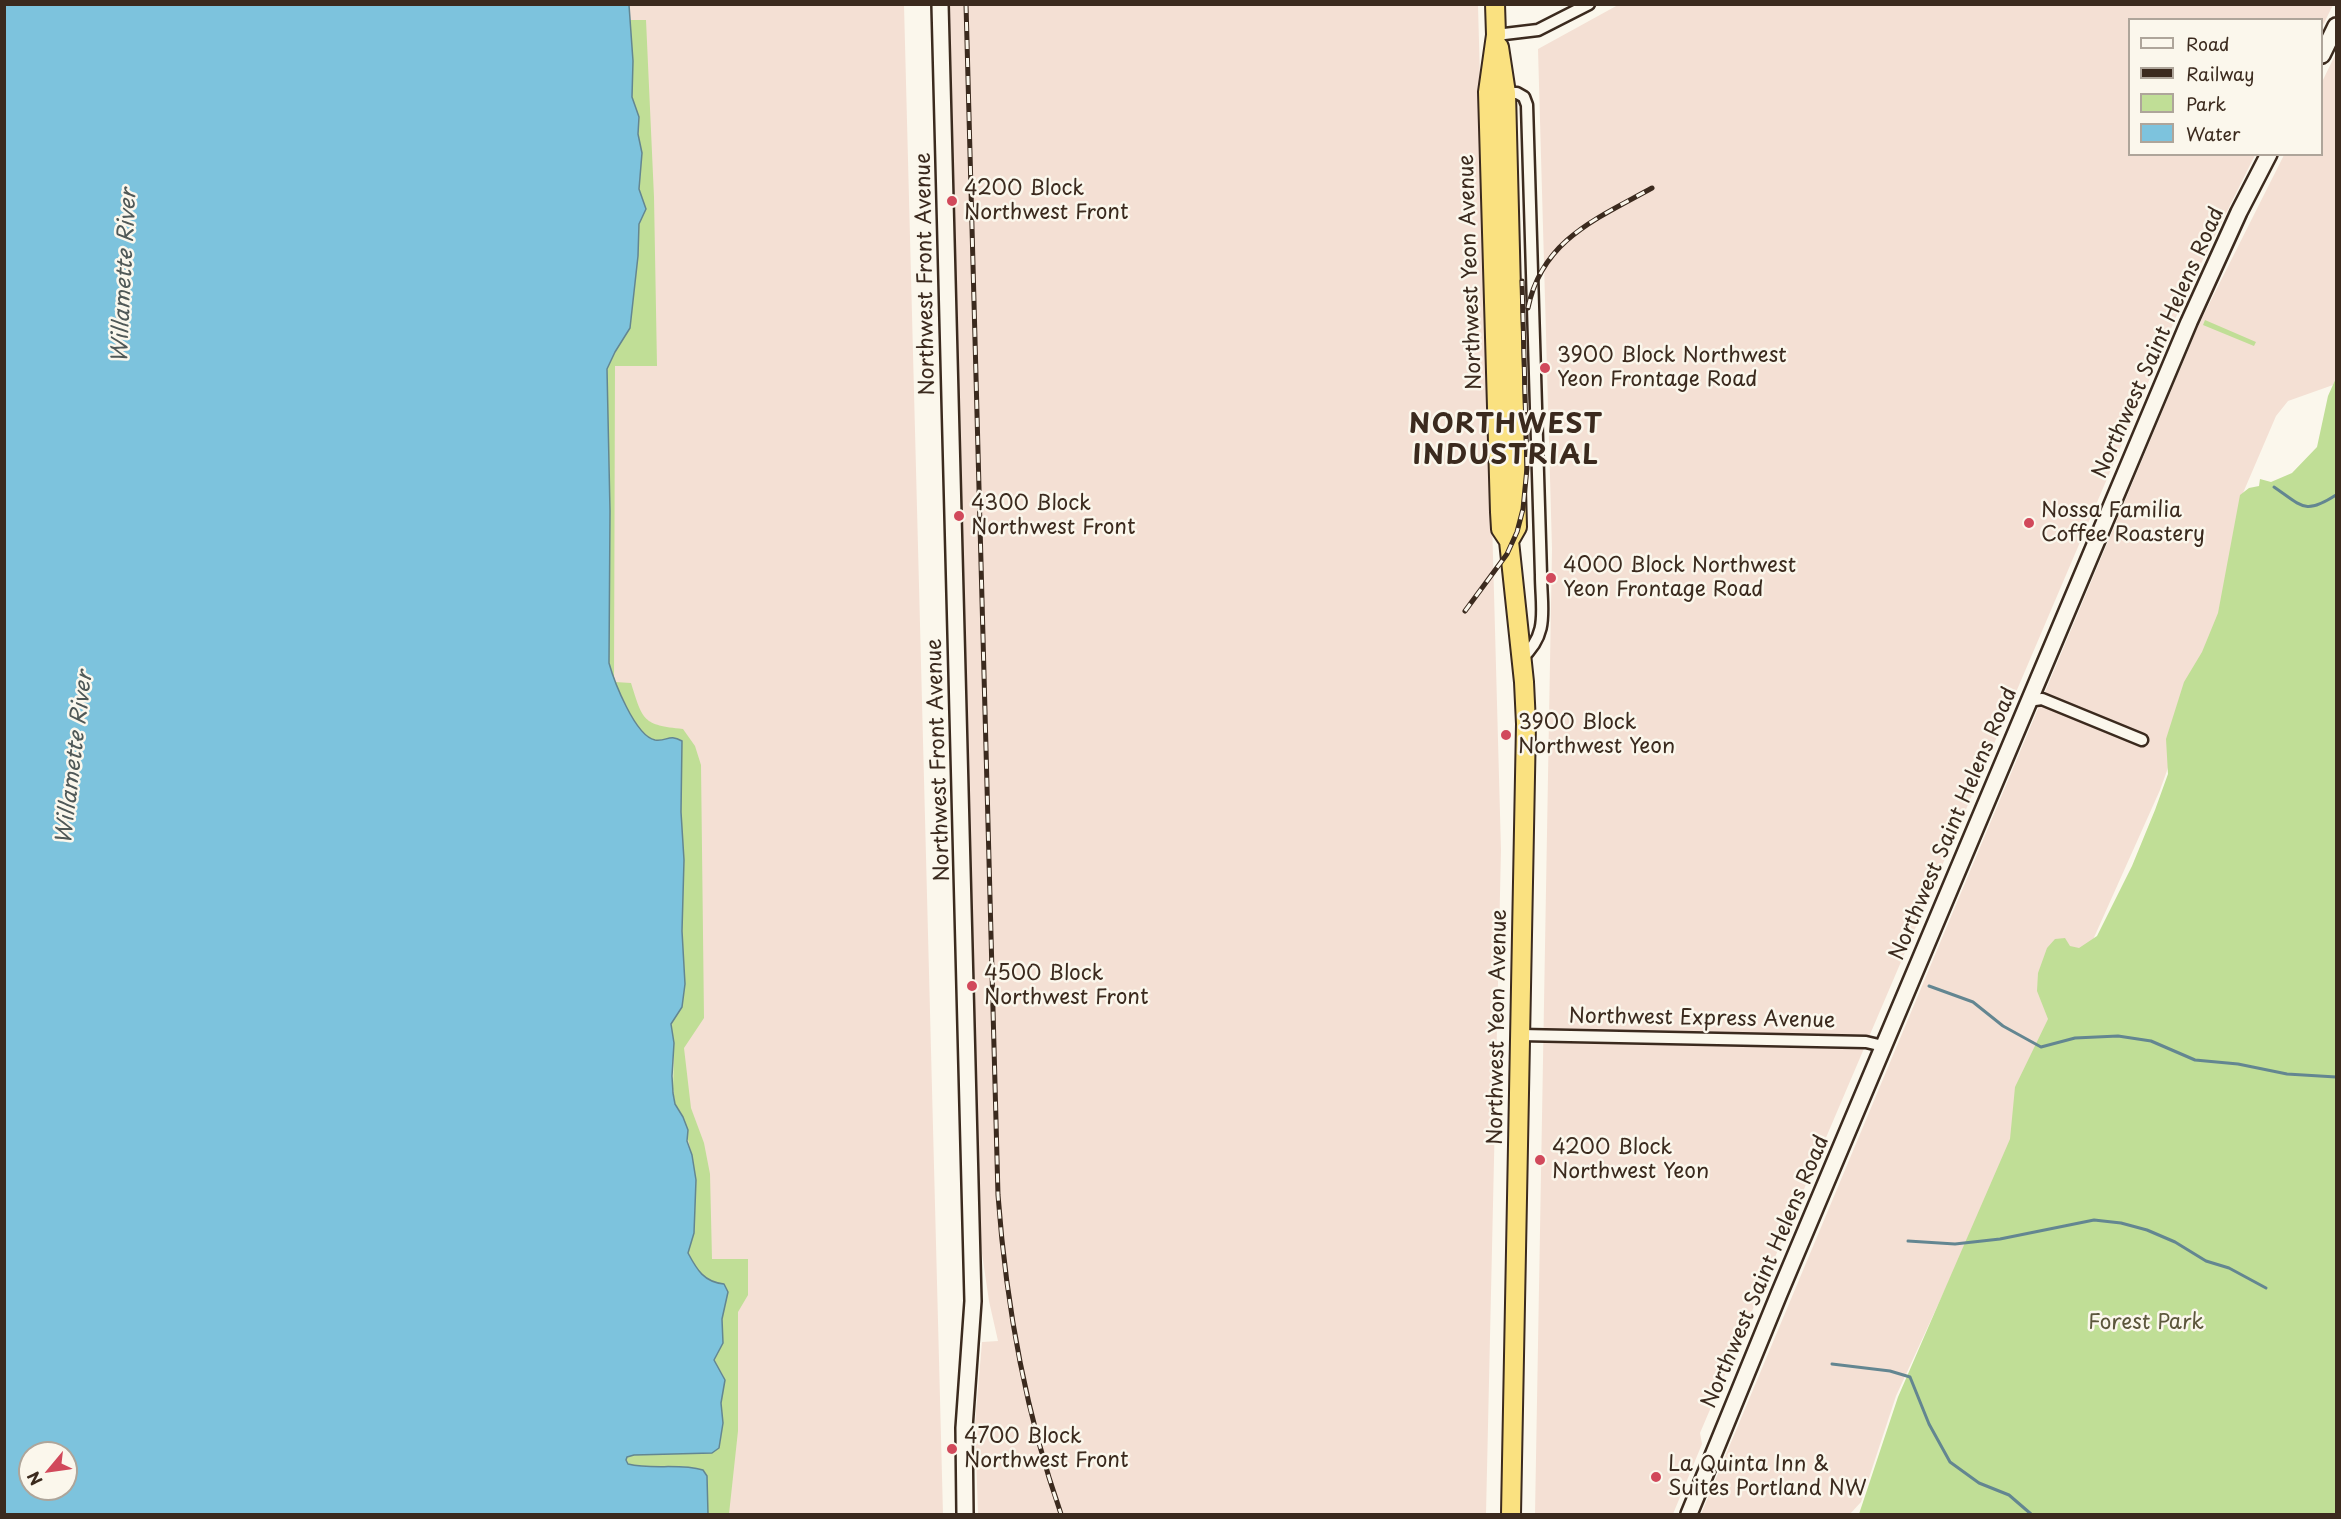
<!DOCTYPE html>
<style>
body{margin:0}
#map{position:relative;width:2341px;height:1519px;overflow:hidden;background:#fbf7ec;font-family:"Playpen Sans",sans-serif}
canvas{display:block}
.frame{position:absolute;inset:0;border:6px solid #3b2a1e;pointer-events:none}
.legend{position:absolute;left:2128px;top:18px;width:195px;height:138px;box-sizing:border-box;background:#fbf7ec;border:2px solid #aea59a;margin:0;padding:8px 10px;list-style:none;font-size:18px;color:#3b2a1e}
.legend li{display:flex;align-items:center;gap:12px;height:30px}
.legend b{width:30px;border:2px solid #aea59a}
.north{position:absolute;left:18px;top:1441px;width:60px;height:60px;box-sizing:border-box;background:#fbf7ec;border:2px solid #aea59a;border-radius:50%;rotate:241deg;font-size:16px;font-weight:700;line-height:24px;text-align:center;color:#3b2a1e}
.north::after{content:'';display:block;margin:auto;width:21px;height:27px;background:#d1495b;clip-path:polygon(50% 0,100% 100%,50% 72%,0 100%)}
</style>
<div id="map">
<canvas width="2341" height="1519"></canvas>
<div class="frame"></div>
<ul class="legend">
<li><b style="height:8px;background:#fbf7ec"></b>Road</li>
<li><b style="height:8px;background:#3b2a1e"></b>Railway</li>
<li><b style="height:16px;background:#c0de96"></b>Park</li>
<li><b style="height:16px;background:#7dc3dd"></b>Water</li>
</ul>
<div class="north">N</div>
</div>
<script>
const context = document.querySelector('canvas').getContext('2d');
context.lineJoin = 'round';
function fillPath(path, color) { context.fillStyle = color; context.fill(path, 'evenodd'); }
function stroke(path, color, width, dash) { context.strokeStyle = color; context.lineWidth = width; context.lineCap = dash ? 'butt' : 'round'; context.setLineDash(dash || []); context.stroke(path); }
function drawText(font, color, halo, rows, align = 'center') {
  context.font = font + ' "Playpen Sans",sans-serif'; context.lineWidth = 5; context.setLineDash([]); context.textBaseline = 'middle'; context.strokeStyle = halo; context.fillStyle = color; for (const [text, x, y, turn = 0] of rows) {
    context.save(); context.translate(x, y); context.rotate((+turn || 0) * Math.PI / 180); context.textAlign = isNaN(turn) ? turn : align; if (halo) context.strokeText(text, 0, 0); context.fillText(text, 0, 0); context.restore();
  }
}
fillPath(new Path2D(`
 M 586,5 L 904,5 L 943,1514 L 708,1514 L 715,1283 L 608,722 L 613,678 L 609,663 Z
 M 946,5 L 1478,5 L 1501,850 L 1486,1514 L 978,1514 L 975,1424 L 982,1342 L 998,1341 L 989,1301 L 979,1233 Z
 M 1618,5 L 2333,5 L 2322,27 L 2322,20 L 2130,20 L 2130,154 L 2255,155 L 2185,296 L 1700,1433 L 1702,1444 L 1673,1514 L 1535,1514 L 1552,549 L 1538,49 Z
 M 2336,53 L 2336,378 L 2333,385 L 2288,401 L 2276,416 L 2243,493 L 2223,615 L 2160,790 L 2092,942 L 1996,1179 L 1896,1396 L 1861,1502 L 1850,1514 L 1701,1514 L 2199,324 L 2284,155 L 2322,154 L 2322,82 Z`), '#f4e0d4');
fillPath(new Path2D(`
 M 630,20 L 646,20 L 654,197 L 657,366 L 615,366 L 614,681 L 609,663 L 608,648 L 610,485 L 606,378 L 607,368 L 615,352 L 630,327 L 638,256 L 639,224 L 646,209 L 639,189 L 642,153 L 638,134 L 639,117 L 632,97 Z
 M 2205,320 L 2256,342 L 2254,346 L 2203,325 Z
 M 2336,378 L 2336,1514 L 1859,1514 L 1898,1397 L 2010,1139 L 2015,1087 L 2048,1019 L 2037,991 L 2038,973 L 2047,948 L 2055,939 L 2065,938 L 2070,946 L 2079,948 L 2097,936 L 2132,866 L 2155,810 L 2168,774 L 2166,739 L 2184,682 L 2202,652 L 2218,613 L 2240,495 L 2249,488 L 2259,486 L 2260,479 L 2271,482 L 2292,473 L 2317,447 L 2328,396 Z
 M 615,682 L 631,683 C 643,721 643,725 683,729 L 695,746 L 701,765 L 704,1018 L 684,1048 L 691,1108 L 704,1143 L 710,1174 L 712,1259 L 748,1259 L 748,1295 L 738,1312 L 738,1431 L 729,1514 L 708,1514 L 707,1477 L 703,1470 C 679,1463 653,1470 628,1464 L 626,1457 L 634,1455 L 712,1453 L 720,1442 L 723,1423 L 721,1403 L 724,1377 L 714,1360 L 723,1343 L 722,1319 L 727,1296 L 724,1284 C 704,1282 697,1270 688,1253 L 694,1233 L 696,1180 L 692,1155 L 681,1113 L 675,1104 L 673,1089 L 674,1043 L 671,1024 L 682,1007 L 685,984 L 682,931 L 684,860 L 681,812 L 682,741 C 669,733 667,742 655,740 C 637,737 623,697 615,682 Z`), '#c0de96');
const water = new Path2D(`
 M 5,4 L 629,5 L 633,61 L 632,97 L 639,117 L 638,134 L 642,153 L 639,189 L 646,209 L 639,224 L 638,256 L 630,328 L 615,352 L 607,369 L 610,511 L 609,663 C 614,681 635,736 655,740 C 667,742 669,733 682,741 L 681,812 L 684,860 L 682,931 L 685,984 L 682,1007 L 671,1024 L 674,1043 L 672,1076 L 673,1093 L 675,1104 L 683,1117 L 688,1130 L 687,1141 L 692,1155 L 696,1180 L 694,1233 L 688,1253 C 697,1270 704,1282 724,1284 L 728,1292 L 722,1319 L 723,1343 L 714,1360 L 725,1380 L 721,1403 L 723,1423 L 719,1448 L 712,1453 L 634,1455 L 627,1457 L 626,1460 L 628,1464 C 653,1470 679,1463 703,1470 L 707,1476 L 708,1514 L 5,1514 ZM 30,1453 L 66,1453 L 66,1489 L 30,1489 Z`);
fillPath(water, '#7dc3dd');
stroke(water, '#638691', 1.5);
stroke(new Path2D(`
 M 2274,487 C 2303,507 2305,515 2336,495
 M 1929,986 L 1973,1002 L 2003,1026 L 2041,1047 L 2075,1038 L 2118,1036 L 2151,1041 L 2195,1060 L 2238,1064 L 2287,1074 L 2336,1077
 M 1908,1241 L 1955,1244 L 2000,1239 L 2094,1220 L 2121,1223 L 2147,1230 L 2175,1242 L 2206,1261 L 2229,1268 L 2266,1288
 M 1832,1364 L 1890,1371 L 1910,1377 L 1929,1424 L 1950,1462 L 1979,1483 L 2009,1495 L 2031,1514`), '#638691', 3);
const minor = new Path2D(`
 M 1496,35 L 1538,30 L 1589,4
 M 1506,93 L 1517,93 L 1524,97 L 1527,105 L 1541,575 C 1541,609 1550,634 1521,659
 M 2028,701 L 2042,699 L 2142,740
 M 1521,1035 L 1866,1042 L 1883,1046`);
const secondary = new Path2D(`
 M 940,4 L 973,1301 L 964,1428 L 965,1514
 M 2322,55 L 2336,26
 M 1689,1514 L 1779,1294 L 2189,322 L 2239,212 L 2269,154`);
const trunk = new Path2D(`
 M 1495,4 L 1496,35 L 1488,92 L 1500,512 L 1501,529 L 1509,541 L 1524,682 L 1526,724 L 1511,1514
 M 1499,47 L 1506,93 L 1517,527 L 1509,541`);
stroke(minor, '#3b2a1e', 15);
stroke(secondary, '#3b2a1e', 20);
stroke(trunk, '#3b2a1e', 22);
stroke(minor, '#fbf7ec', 10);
stroke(secondary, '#fbf7ec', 15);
stroke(trunk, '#fae180', 18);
const rail = new Path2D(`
 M 966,4 L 998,1195 C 1006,1304 1025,1411 1061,1514
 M 1528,308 C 1542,240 1596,219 1652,188
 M 1465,611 L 1507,554 L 1517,532 L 1523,509 L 1527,468 L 1522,281`);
stroke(rail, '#3b2a1e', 5);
stroke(rail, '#fbf7ec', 3, [9]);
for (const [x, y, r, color] of [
 [952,201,6,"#d1495b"],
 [1545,368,6,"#d1495b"],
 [959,516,6,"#d1495b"],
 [2029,523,6,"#d1495b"],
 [1551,578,6,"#d1495b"],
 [1506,735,6,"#d1495b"],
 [972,986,6,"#d1495b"],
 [1540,1160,6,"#d1495b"],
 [952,1449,6,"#d1495b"],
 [1656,1477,6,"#d1495b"]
]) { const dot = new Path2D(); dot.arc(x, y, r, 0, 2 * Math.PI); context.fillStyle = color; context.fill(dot); stroke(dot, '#fbf7ec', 2); }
drawText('21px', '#3b2a1e', '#fbf7ec', [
 ["4200 Block",964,189],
 ["Northwest Front",964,213],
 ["3900 Block Northwest",1557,356],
 ["Yeon Frontage Road",1557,380],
 ["4300 Block",971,504],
 ["Northwest Front",971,528],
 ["Nossa Familia",2041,511],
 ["Coffee Roastery",2041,535],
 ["4000 Block Northwest",1563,566],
 ["Yeon Frontage Road",1563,590],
 ["3900 Block",1518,723],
 ["Northwest Yeon",1518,747],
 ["4500 Block",984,974],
 ["Northwest Front",984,998],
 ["4200 Block",1552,1148],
 ["Northwest Yeon",1552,1172],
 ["4700 Block",964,1437],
 ["Northwest Front",964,1461],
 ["La Quinta Inn &",1668,1465],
 ["Suites Portland NW",1668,1489]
], 'left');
drawText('21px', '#3b2a1e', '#fbf7ec', [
 ["Northwest Yeon Avenue",1471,272,-92],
 ["Northwest Front Avenue",926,274,-91],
 ["Northwest Saint Helens Road",2159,343,-66],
 ["Northwest Front Avenue",939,760,-92],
 ["Northwest Saint Helens Road",1954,824,-67],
 ["Northwest Express Avenue",1702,1019,1],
 ["Northwest Yeon Avenue",1498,1027,-89],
 ["Northwest Saint Helens Road",1766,1272,-67]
]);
drawText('21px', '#5c573c', '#fbf7ec', [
 ["Forest Park",2146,1323]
]);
drawText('italic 22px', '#4f5857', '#fbf7ec', [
 ["Willamette River",125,276,-87],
 ["Willamette River",75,758,-83]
]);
context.letterSpacing = '1.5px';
drawText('bold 27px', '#3b2a1e', '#fbf7ec', [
 ["NORTHWEST",1506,426],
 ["INDUSTRIAL",1506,457]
]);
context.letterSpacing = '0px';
</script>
